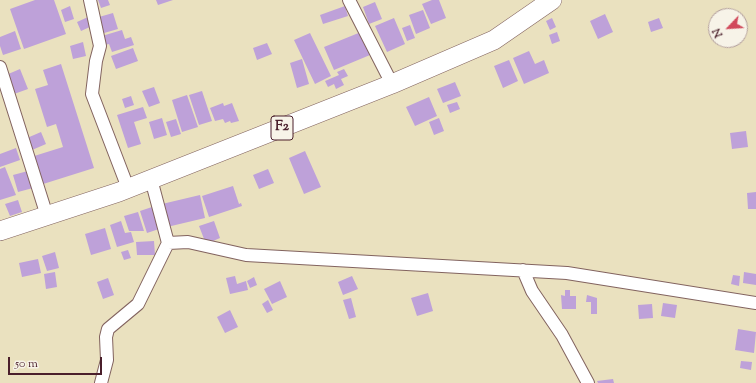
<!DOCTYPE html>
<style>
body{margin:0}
#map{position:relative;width:756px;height:383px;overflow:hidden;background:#eae1bf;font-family:"Sorts Mill Goudy",serif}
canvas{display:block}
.north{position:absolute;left:708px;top:8px;width:40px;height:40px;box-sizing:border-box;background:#f7f3e8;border:1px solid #b29e9c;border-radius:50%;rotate:245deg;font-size:11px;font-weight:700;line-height:16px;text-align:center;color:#4a1f2b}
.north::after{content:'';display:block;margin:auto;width:14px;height:18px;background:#d1495b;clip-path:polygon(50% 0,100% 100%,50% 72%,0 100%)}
.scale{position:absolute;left:8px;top:357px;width:94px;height:18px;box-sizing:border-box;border:2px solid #4a1f2b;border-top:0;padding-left:5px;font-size:12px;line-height:14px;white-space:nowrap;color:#4a1f2b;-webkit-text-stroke:3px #f7f3e8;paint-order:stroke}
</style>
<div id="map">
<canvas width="756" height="383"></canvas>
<div class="north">N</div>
<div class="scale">50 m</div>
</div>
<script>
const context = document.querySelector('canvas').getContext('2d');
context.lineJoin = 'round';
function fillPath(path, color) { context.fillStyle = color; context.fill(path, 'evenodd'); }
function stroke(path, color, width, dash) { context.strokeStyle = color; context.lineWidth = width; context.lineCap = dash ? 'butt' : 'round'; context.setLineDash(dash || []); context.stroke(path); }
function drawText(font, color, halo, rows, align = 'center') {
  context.font = font + ' "Sorts Mill Goudy",serif'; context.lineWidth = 3; context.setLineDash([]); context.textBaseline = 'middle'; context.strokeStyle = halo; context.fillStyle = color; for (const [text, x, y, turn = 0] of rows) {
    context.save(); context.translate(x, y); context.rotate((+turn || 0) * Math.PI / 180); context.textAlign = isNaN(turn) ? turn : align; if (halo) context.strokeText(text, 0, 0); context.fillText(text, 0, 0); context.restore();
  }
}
fillPath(new Path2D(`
 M 35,0 L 54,0 L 66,34 L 24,49 L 10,9 Z
 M 98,0 L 108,0 L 110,5 L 101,8 Z
 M 156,0 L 173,0 L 158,5 Z
 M 432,0 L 439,0 L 446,18 L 431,24 L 422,4 Z
 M 375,2 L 382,19 L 369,24 L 363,7 Z
 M 70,6 L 74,19 L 65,22 L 61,10 Z
 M 345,6 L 348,16 L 323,24 L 320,15 Z
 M 423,10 L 430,28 L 416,34 L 409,15 Z
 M 113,13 L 118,29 L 104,33 L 99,17 Z
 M 605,14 L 613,32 L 598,39 L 590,21 Z
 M 88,17 L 92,26 L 81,31 L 77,22 Z
 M 394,18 L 405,44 L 387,52 L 375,26 Z
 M 552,18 L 556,27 L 550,30 L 546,21 Z
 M 659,18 L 663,28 L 651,32 L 648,22 Z
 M 410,25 L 415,38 L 407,41 L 402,28 Z
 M 122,30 L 125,39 L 131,37 L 134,45 L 112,52 L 109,44 L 105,45 L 102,36 Z
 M 15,31 L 21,49 L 3,55 L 0,46 L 0,37 Z
 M 361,32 L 370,55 L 334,70 L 324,47 Z
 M 557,32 L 560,41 L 552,44 L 549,35 Z
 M 310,33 L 331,76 L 315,84 L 294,40 Z
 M 83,42 L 86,56 L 73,59 L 70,46 Z
 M 267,43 L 272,54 L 257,60 L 253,48 Z
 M 133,48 L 138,61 L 116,69 L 111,56 Z
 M 529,51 L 535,64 L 544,60 L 549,73 L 524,84 L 513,58 Z
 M 302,59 L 309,84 L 297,88 L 290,63 Z
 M 509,60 L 518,81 L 503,88 L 494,66 Z
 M 61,64 L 94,168 L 40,185 L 31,157 L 63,147 L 56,124 L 47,127 L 35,89 L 48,85 L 43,70 Z
 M 20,69 L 28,89 L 14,94 L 6,75 Z
 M 344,69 L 348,76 L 341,79 L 344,85 L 336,89 L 334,84 L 328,87 L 325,81 L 339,75 L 337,72 Z
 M 455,82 L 461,96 L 443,103 L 437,89 Z
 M 154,87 L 160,103 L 149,107 L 142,91 Z
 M 202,91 L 212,121 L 199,125 L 189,95 Z
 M 187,95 L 198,127 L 182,132 L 172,100 Z
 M 131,96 L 134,105 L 125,108 L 122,99 Z
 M 429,97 L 437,116 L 415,126 L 406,107 Z
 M 457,102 L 460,109 L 450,113 L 447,105 Z
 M 223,103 L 224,106 L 232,103 L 239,121 L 231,123 L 230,121 L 225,123 L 223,119 L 215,121 L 210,108 Z
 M 143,107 L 147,118 L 134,122 L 141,144 L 128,148 L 117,115 Z
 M 162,118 L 167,135 L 154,139 L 149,122 Z
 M 439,118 L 444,131 L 434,135 L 429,122 Z
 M 176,119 L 181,134 L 171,137 L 166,122 Z
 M 746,131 L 748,147 L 732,149 L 730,133 Z
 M 41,132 L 46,144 L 32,150 L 27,138 Z
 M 16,148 L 20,160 L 0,167 L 0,154 Z
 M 305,151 L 321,187 L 304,194 L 289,158 Z
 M 5,167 L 16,195 L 0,200 L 0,169 Z
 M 268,169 L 274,183 L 259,189 L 253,175 Z
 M 28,171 L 33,188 L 18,192 L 13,175 Z
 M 233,186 L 239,204 L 241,203 L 242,206 L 209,217 L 202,196 Z
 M 756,192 L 756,209 L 748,209 L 747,193 Z
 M 200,195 L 205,218 L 167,227 L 162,204 Z
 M 18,200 L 22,212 L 10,216 L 5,204 Z
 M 152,207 L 159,229 L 147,233 L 140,211 Z
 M 138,212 L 144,231 L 129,231 L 124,216 Z
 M 121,221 L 125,233 L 131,232 L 134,242 L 117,247 L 110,225 Z
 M 214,221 L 220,238 L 206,244 L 199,226 Z
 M 105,228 L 111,249 L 91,255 L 85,234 Z
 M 154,241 L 155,255 L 137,255 L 136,242 Z
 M 128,250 L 131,258 L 124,260 L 121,252 Z
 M 55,252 L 59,268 L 47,271 L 42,256 Z
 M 38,259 L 41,273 L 22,277 L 19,263 Z
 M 55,272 L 57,287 L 46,289 L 44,274 Z
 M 744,272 L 756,274 L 756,285 L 743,283 Z
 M 733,275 L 740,276 L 739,286 L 731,284 Z
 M 235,276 L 237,284 L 246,281 L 248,290 L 230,294 L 226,278 Z
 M 352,276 L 358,289 L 343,295 L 338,282 Z
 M 254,277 L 257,285 L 250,288 L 247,281 Z
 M 108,278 L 114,295 L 103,299 L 97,282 Z
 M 280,281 L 287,297 L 272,304 L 264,289 Z
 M 565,290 L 570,290 L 570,296 L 576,296 L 576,309 L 562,309 L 561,295 L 565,296 Z
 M 428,293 L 433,311 L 417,316 L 411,298 Z
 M 587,295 L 597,298 L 597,314 L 591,314 L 591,302 L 586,302 Z
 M 351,298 L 356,317 L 349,319 L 343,300 Z
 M 268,300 L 273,310 L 267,313 L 262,304 Z
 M 663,303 L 677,305 L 675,318 L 661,316 Z
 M 652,304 L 653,318 L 639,319 L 638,305 Z
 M 230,310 L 238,327 L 225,333 L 217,317 Z
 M 738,329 L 756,332 L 754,353 L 735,350 Z
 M 741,361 L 752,362 L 751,370 L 740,368 Z
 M 613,379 L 614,383 L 598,383 L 597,381 Z`), '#bea1d9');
const minor = new Path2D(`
 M 90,0 L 100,46 L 96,61 L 92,94 L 128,188
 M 349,0 L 392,84
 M 0,67 L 47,216
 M 168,243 L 188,242 L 246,255 L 567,273 L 756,303
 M 523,270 L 532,291 L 562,335 L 588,383
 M 101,383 L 107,360 L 106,337 L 108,329 L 138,304 L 168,243 L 151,179`);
const primary = new Path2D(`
 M 0,231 L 119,192 L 392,84 L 494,40 L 552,0`);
stroke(minor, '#82635f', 14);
stroke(primary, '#82635f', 20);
stroke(minor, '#fff', 12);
stroke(primary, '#fff', 19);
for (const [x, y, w] of [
 [282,128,22]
]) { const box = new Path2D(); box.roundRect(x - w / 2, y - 12, w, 24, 3); context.fillStyle = '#f7f3e8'; context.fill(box); stroke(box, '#4a1f2b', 1); }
drawText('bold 14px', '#4a1f2b', null, [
 ["F2",282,128]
]);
</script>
